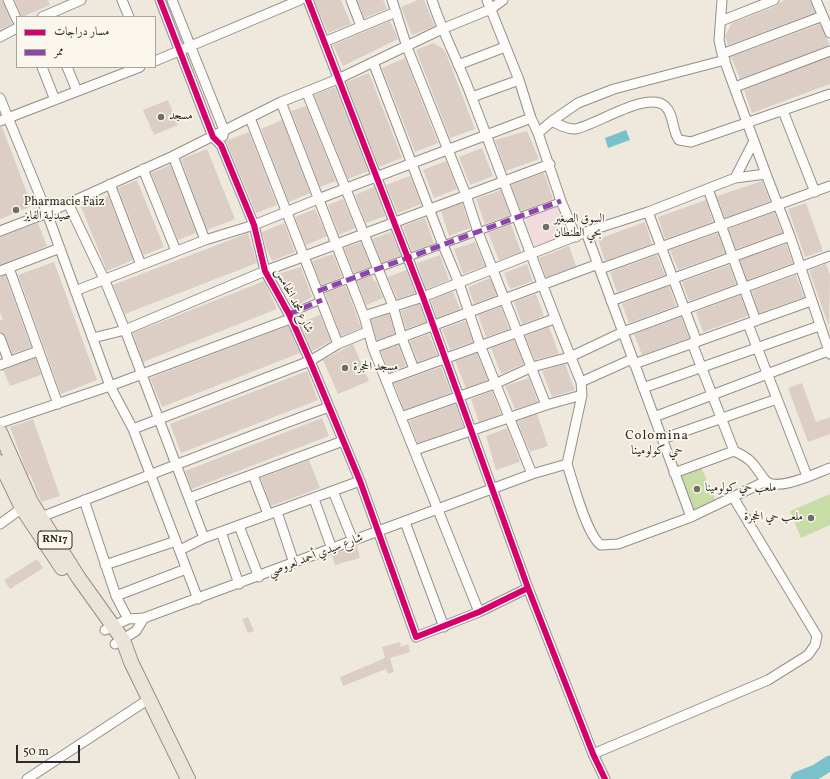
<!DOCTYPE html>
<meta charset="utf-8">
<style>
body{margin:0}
#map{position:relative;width:830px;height:779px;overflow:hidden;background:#efe9dd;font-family:Vollkorn,Amiri,serif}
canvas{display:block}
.legend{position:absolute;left:16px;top:16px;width:140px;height:52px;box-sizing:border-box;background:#fbf7ec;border:1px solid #a8a59f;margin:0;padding:5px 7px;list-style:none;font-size:12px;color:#2b2b2b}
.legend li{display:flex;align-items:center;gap:8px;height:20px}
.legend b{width:20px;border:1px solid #a8a59f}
.scale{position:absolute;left:16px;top:745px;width:64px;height:18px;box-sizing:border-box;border:2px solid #2b2b2b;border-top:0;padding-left:5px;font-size:12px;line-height:14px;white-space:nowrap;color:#2b2b2b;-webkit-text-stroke:3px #fbf7ec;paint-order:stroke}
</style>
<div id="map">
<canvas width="830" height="779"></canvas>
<ul class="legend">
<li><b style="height:5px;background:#d6006c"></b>مسار دراجات</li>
<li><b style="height:5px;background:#8e44ad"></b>ممر</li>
</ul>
<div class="scale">50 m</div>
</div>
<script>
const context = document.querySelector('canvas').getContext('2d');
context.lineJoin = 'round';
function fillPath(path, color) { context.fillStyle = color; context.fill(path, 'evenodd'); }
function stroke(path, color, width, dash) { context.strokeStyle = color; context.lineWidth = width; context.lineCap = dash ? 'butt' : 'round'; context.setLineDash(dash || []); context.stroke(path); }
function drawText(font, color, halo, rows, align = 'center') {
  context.font = font + ' Vollkorn,Amiri,serif'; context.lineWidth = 3.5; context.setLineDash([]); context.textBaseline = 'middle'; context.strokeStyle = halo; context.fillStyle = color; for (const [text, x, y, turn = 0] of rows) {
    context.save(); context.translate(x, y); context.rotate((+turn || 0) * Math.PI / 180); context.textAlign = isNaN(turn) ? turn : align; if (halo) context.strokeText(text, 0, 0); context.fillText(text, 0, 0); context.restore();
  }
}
fillPath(new Path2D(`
 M 557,206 L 568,235 L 535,247 L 525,219 Z`), '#f2dbdc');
fillPath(new Path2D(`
 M 701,467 L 716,501 L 694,511 L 678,478 Z
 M 830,494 L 830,525 L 801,538 L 790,511 Z`), '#c8dca8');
fillPath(new Path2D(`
 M 626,130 L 630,140 L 608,148 L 605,138 Z`), '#79c2cb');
stroke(new Path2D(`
 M 798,779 L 816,772 L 830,763`), '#79c2cb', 15);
fillPath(new Path2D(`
 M 0,0 L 2,0 L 12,24 L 0,30 Z
 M 15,0 L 48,0 L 50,5 L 22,17 Z
 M 314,0 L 341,0 L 351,24 L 328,33 Z
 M 357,0 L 383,0 L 387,9 L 364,18 Z
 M 418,0 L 424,0 L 435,26 L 412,35 L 401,7 Z
 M 784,0 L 810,0 L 815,13 L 728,45 L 725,36 L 732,23 L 776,6 Z
 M 390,21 L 398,39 L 343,66 L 333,45 Z
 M 820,24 L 830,45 L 740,79 L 731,57 Z
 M 433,43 L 442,48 L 446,53 L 475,129 L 450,138 L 416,50 Z
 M 830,57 L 830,84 L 752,113 L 744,90 Z
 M 405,58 L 438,143 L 415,152 L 382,68 Z
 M 369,73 L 402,158 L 379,167 L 346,82 Z
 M 335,87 L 368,171 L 348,179 L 314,95 Z
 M 168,100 L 178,125 L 154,135 L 143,110 Z
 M 306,106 L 336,181 L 320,187 L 291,111 Z
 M 282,120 L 310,193 L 289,202 L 261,129 Z
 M 0,127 L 2,127 L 32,206 L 0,219 Z
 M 527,131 L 539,159 L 506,171 L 495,140 Z
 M 249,132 L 277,205 L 256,213 L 226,141 Z
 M 482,148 L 493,176 L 470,185 L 459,157 Z
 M 207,149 L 235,219 L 207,230 L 181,159 Z
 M 446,161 L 457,189 L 434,198 L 423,170 Z
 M 170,165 L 196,233 L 178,240 L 151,173 Z
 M 544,173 L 553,199 L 521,211 L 511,185 Z
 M 410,176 L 421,204 L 398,213 L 386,185 Z
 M 137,180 L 164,247 L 144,255 L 118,188 Z
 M 762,181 L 770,201 L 725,218 L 717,196 Z
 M 374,187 L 385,216 L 366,223 L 355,195 Z
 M 501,190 L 510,215 L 485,224 L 476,199 Z
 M 108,196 L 133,260 L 107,271 L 81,207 Z
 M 343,199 L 355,228 L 339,235 L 328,205 Z
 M 706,200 L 713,222 L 665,239 L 658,217 Z
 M 462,203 L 470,228 L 449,236 L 441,211 Z
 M 806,203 L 823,251 L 805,257 L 788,209 Z
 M 315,209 L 327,236 L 306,245 L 295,217 Z
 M 774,212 L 782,233 L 736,249 L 729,229 Z
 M 425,218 L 434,243 L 412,251 L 403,226 Z
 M 645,222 L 652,244 L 605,261 L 598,239 Z
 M 38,223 L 47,246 L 0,265 L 0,237 Z
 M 284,223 L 295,252 L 272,261 L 266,248 L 262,232 Z
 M 511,224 L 521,252 L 499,260 L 488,233 Z
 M 391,232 L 401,256 L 382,263 L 372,239 Z
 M 248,233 L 257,263 L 125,314 L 113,285 Z
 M 718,233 L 725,253 L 678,270 L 670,250 Z
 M 361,242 L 371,267 L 354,273 L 344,248 Z
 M 475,242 L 485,266 L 463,274 L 454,249 Z
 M 786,244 L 793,263 L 747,280 L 740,260 Z
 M 569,246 L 576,266 L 546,277 L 539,258 Z
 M 333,254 L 342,277 L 321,285 L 312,261 Z
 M 440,255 L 449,280 L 426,289 L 417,263 Z
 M 657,255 L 665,275 L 617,292 L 610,272 Z
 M 54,262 L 97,380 L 61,394 L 18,275 Z
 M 527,264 L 533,281 L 510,289 L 504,273 Z
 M 826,264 L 830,275 L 829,327 L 809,270 Z
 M 729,265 L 736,284 L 689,301 L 682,282 Z
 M 301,267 L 312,297 L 293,308 L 277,274 Z
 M 406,270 L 415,293 L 397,299 L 388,277 Z
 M 5,275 L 31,347 L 12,354 L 5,336 L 0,332 L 0,320 L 3,320 L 0,312 L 0,277 Z
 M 796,275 L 804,297 L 759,313 L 752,291 Z
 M 372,276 L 374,281 L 376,281 L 383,298 L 366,305 L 357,281 Z
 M 490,278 L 497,295 L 474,304 L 468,287 Z
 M 264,281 L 277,309 L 143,362 L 133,333 Z
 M 346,286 L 361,328 L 341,336 L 325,293 Z
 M 669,286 L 676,306 L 629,323 L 622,304 Z
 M 453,291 L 460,309 L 437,318 L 431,300 Z
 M 536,294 L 544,316 L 522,324 L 514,302 Z
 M 740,295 L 748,316 L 703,332 L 696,312 Z
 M 419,304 L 426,322 L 406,329 L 401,311 Z
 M 501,307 L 509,329 L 486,337 L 478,315 Z
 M 389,314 L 395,334 L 377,340 L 371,320 Z
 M 320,315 L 331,341 L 312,351 L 300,323 Z
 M 681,317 L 689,338 L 642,355 L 634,334 Z
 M 464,321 L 466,322 L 473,342 L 450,350 L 442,329 Z
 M 288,326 L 300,353 L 162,407 L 150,378 Z
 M 549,327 L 559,354 L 535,360 L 525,336 Z
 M 429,334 L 437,355 L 418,362 L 410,341 Z
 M 514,340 L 524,364 L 501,374 L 491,348 Z
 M 353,344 L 369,381 L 338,394 L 323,360 Z
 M 398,345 L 406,366 L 389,372 L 381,351 Z
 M 477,353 L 488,380 L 466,388 L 455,361 Z
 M 35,358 L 41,375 L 10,386 L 3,370 Z
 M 565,364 L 575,390 L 552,397 L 542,371 Z
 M 441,367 L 451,393 L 404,410 L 394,383 Z
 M 307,371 L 318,400 L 181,453 L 170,424 Z
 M 529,378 L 538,402 L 515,409 L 505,386 Z
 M 802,383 L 816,422 L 830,417 L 830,434 L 808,442 L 788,388 Z
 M 492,391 L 501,414 L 479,422 L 471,399 Z
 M 455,404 L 464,427 L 418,443 L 409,421 Z
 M 537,414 L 548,446 L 530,452 L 517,421 Z
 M 322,418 L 329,436 L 192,489 L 185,471 Z
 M 33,419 L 60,496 L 41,502 L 30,474 L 28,475 L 10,427 Z
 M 507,428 L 520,462 L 496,470 L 486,436 Z
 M 309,460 L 320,488 L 271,506 L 261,478 Z
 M 357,546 L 360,558 L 335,565 L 332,555 Z
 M 37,559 L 43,568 L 10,589 L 4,580 Z
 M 248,617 L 254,631 L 248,633 L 242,619 Z
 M 400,642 L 401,647 L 408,644 L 410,652 L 390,658 L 394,672 L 388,674 L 386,669 L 343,686 L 340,677 L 383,659 L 385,657 L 382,647 Z`), '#dccec5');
const pedestrian = new Path2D(`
 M 318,291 L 561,201
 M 289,314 L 322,300`);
const minor = new Path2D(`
 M 8,0 L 17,20
 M 122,0 L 129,17
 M 160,0 L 213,137 L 221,145 L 254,225 L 265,271 L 289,314 L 310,361 L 360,481 L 416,637 L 479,612 L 528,588
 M 172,0 L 224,130 L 223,136
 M 308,0 L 423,297 L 528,588 L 593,754 L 605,779
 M 351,0 L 361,26
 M 392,0 L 407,47 L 466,195 L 478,232 L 546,405
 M 432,0 C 443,34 460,65 472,98 C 509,193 542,289 581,382 L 582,395 L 567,464
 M 487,0 L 519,80 L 531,118 L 538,133 L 561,201 L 576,237
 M 722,0 L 719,40 L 722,54 L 766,174 L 790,236 L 830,354
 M 816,0 L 830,33
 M 42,17 L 81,0
 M 721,21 L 774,0
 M 0,37 L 17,28
 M 324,42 L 396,12
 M 722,54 L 823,16
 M 155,61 L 300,0
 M 373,62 L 443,245 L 459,283 L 480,345 L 532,474
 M 458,65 L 505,47
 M 42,67 L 55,100
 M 67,67 L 77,91
 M 735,87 L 830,51
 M 307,93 L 393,306 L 402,338 L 414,369
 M 472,97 L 519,80
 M 0,98 L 47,213 L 110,386 L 133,429 L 198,599
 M 281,102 L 364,316 L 373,348 L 479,612
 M 783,111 L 815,192
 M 250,118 L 338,344
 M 0,121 L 140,67
 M 552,121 C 559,125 566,129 575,129 C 595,126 647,90 665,106 C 674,114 672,131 679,140 L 691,142 L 830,94
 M 538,133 L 552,121 L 578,103 L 614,89 L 725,60
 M 173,156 L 205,240
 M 143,169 L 176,251
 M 735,178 L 754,141
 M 110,184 L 141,265
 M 708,189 L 756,321
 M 68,203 L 105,281 L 125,330 L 204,538
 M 648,212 L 697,342
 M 0,231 L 47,213 L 173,156 L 281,102 L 338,79 L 442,29 L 491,9 L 503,0
 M 9,268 L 58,404
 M 600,269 L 830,186
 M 0,271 L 60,248
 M 75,291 L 205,240 L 254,225 L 318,199 L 531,118
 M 611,301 L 790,236
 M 364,316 L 423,297 L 586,232 L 648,212 L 735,178 L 766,174
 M 748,324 L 807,476
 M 0,338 L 9,362
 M 93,338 L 125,330 L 265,271 L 550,164
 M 692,343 L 734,451
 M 373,348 L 598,264
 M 634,364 L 811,301
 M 0,365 L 38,351
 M 386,380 L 554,319
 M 581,382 L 632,359
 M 643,388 L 819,326
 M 401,417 L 497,383 L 532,367 L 570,357 L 623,332 L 830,256
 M 654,417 L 828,351
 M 0,423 L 110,386 L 290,319
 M 133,429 L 310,361 L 338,344 L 367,332
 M 662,439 L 777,399
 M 415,450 L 546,405 L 582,395
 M 567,464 C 573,482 587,536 601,545 L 618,544 L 691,517 L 586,232
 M 674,473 L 734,451 C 755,461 752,464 765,480 C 776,493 816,473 830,468
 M 253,475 L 268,514
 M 333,491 L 353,541
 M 189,498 L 343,441
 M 314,499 L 332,549
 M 84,500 L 116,596 L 128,619
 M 277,512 L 294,563
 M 41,517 C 137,480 233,442 329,407
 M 691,517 L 766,481
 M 405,522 L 444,627
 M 0,524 L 22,508
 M 239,526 L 259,577
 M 221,532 L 239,584
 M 180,550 L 204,538 L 360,481
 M 105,565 L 176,541
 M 116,596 L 186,569
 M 105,630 L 128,619 L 144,618 L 532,474 L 567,464
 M 115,644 L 136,631 L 144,618
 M 593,754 L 768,680 L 808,655 L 815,645 L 817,636 L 733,497
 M 27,779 L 149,699`);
const primary = new Path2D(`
 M 0,432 L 31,502 L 78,577 L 123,640 L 131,662 L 188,779
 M 0,462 L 22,508 L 62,568`);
stroke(pedestrian, '#93908a', 8);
stroke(minor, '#93908a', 11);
stroke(primary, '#93908a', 16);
stroke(pedestrian, '#fdfcfa', 6);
stroke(minor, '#fdfcfa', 9);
stroke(primary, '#eae3d7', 14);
stroke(new Path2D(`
 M 318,291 L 561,201
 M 289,314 L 322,300`), '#8e44ad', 5, [10, 5]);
stroke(new Path2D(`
 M 160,0 L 213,137 L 221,145 L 254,225 L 265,271 L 289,314 L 310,361 L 360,481 L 416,637 L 479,612 L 528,588
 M 308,0 L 423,297 L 528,588 L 593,754 L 605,779`), '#d6006c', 6);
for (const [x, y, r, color] of [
 [161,117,4,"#706e69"],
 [16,210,4,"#706e69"],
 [546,227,4,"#706e69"],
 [345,368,4,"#706e69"],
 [697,489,4,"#706e69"],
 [811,518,4,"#706e69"]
]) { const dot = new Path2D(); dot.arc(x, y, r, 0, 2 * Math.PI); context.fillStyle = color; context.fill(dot); stroke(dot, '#fbf7ec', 1.5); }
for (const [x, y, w] of [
 [55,540,34]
]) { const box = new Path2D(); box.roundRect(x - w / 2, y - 9, w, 18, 3); context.fillStyle = '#fbf7ec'; context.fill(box); stroke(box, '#2b2b2b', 1); }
drawText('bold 11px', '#2b2b2b', null, [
 ["RN17",55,540]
]);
drawText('12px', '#2b2b2b', '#fbf7ec', [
 ["مسجد",169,117],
 ["Pharmacie Faiz",24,203],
 ["صيدلية الفايز",24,217],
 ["السوق الصغير",554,220],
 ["بحي الطنطان",554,234],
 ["مسجد الحجرة",353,368],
 ["ملعب حي كولومينا",705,489],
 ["ملعب حي الحجرة",803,518,"right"]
], 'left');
drawText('12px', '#2b2b2b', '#fbf7ec', [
 ["شارع محمد الخامس",293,301,63],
 ["شارع سيدي أحمد لعروصي",316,556,-21]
]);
context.letterSpacing = '1px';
drawText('13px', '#2b2b2b', '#fbf7ec', [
 ["Colomina",657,437],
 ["حي كولومينا",657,452]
]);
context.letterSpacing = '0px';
</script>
